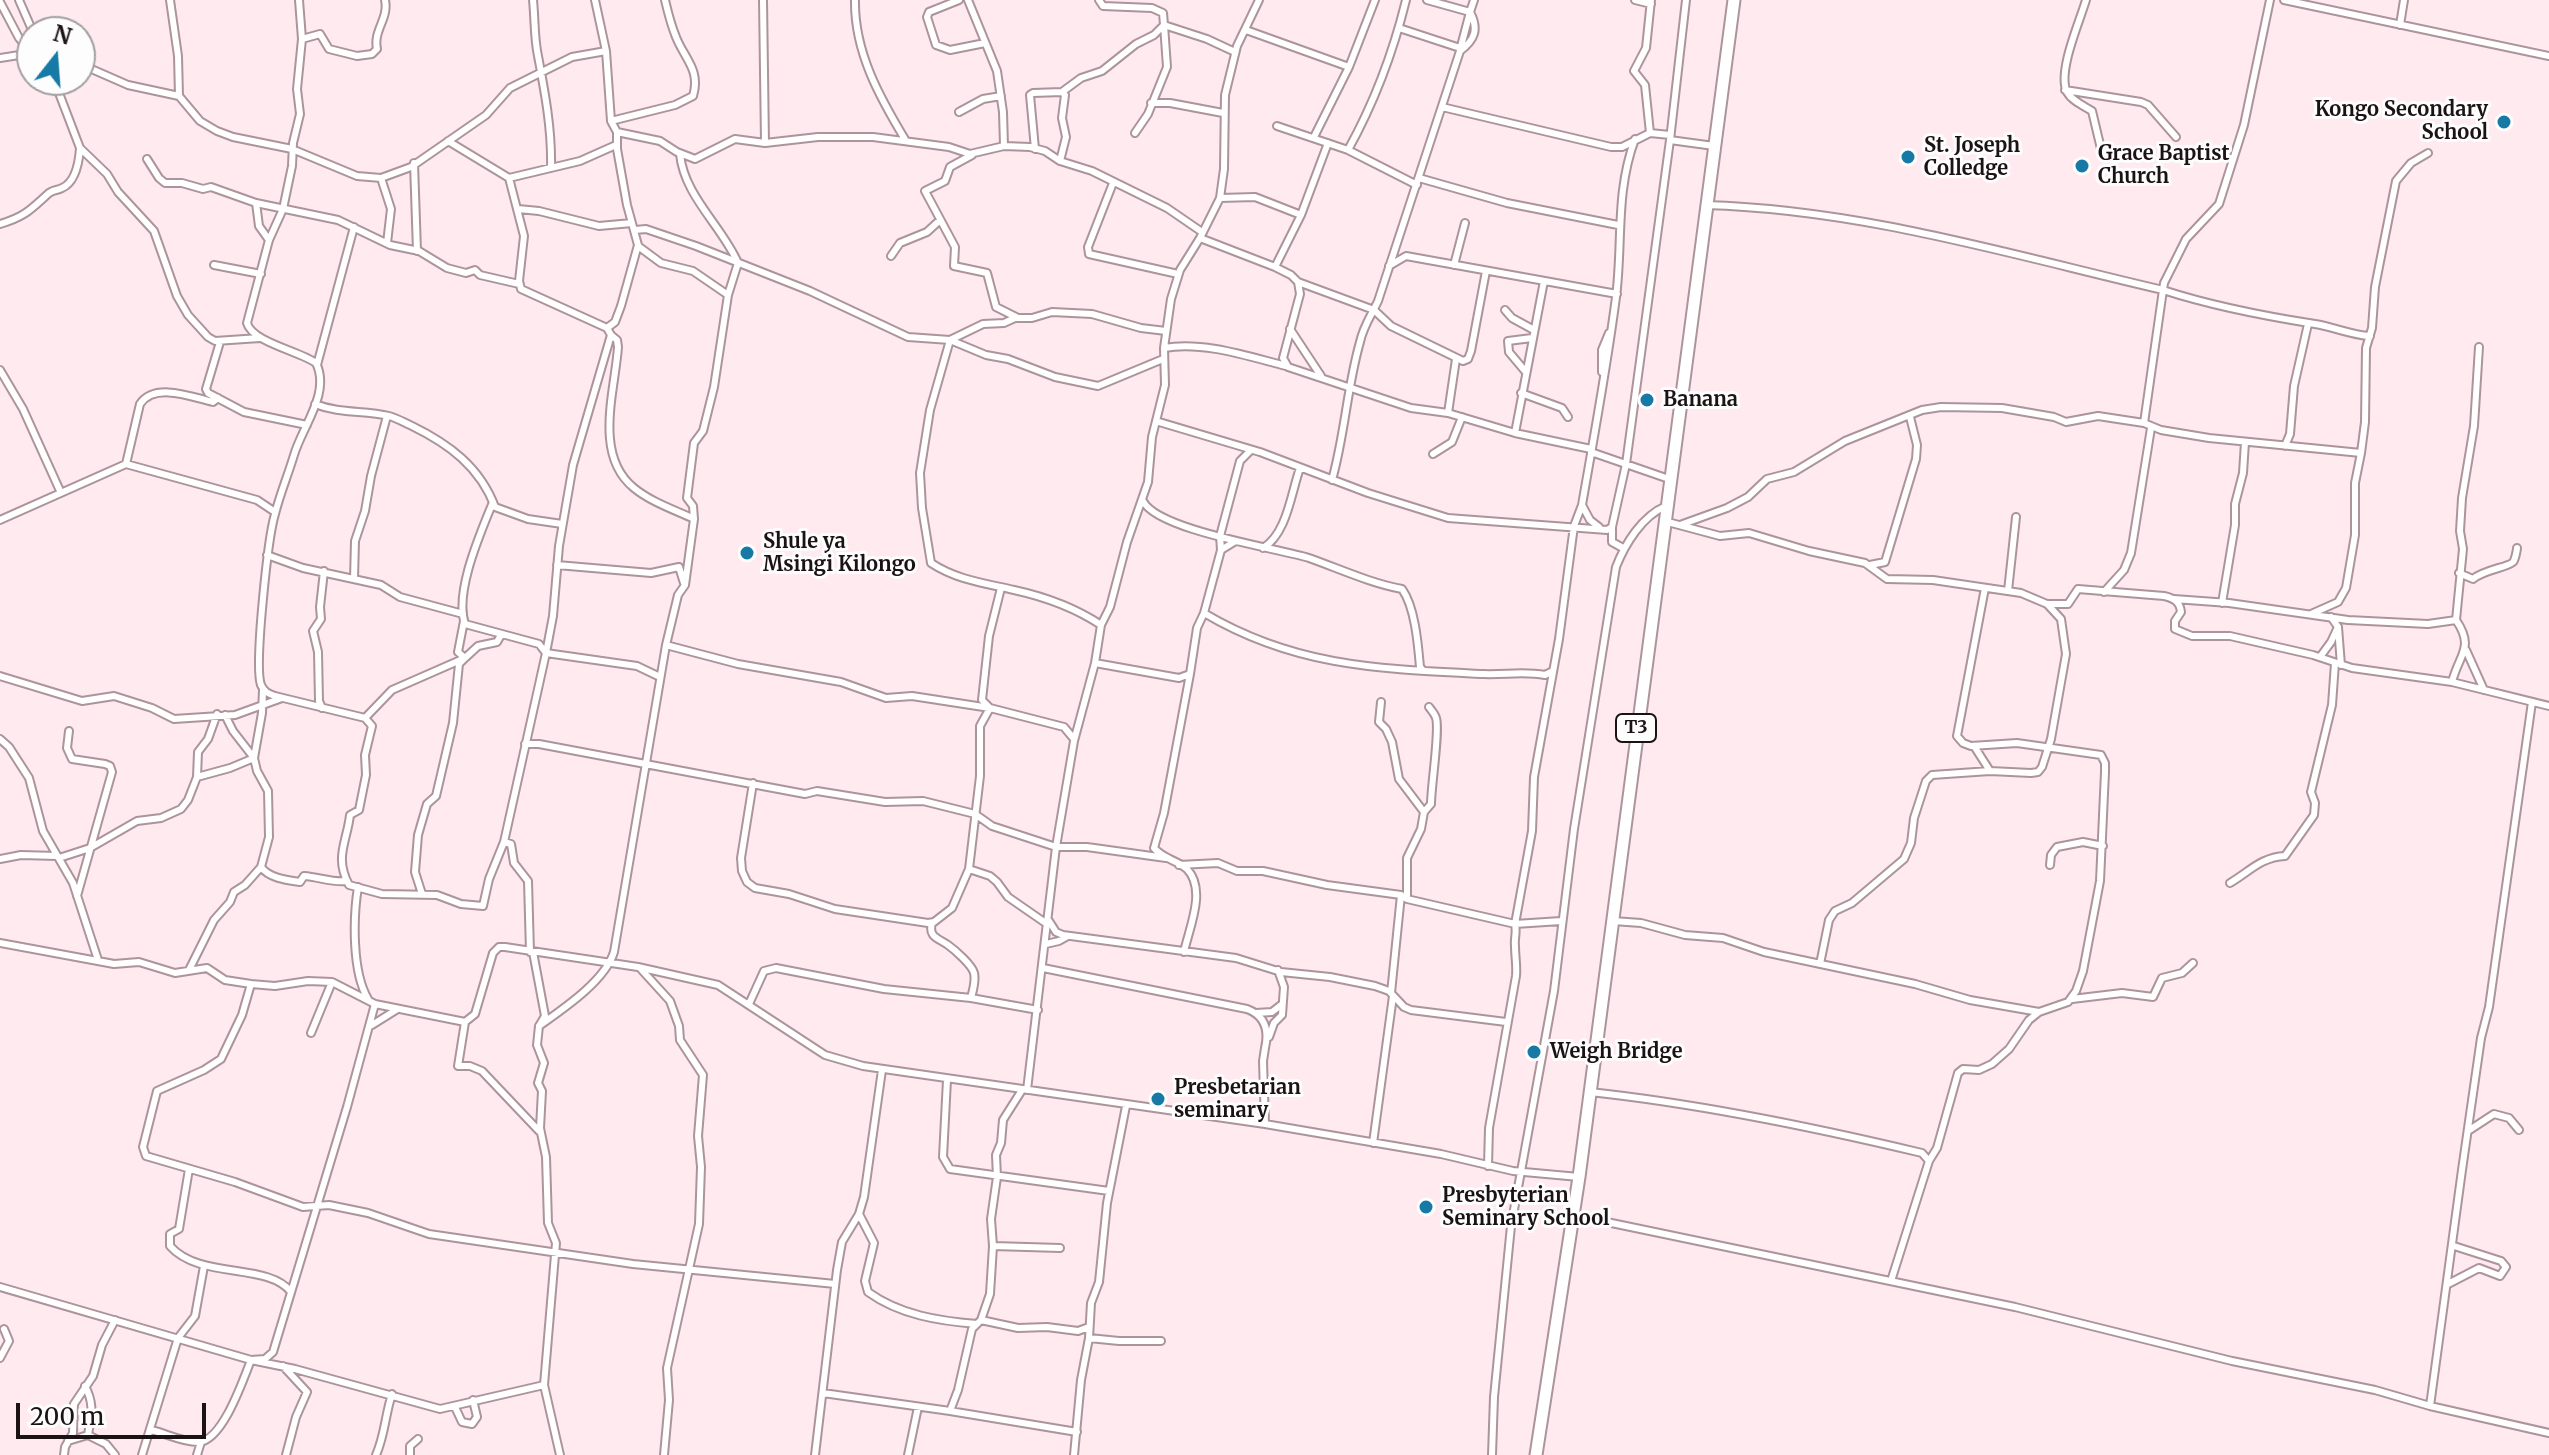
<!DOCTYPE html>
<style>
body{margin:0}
#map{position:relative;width:2549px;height:1455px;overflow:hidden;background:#ffeaf0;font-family:Merriweather,serif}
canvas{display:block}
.north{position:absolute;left:16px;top:16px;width:80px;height:80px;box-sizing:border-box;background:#fdfdfd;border:2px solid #a39fa0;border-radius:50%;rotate:17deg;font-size:22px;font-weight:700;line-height:32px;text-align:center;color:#1b1215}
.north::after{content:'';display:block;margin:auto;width:28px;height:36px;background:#177aa6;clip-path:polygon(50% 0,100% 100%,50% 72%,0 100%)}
.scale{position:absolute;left:16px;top:1403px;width:190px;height:36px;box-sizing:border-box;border:4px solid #1b1215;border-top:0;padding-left:10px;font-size:24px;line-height:28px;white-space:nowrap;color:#1b1215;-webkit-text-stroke:6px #fdfdfd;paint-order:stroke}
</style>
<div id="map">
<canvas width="2549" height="1455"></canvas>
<div class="north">N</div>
<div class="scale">200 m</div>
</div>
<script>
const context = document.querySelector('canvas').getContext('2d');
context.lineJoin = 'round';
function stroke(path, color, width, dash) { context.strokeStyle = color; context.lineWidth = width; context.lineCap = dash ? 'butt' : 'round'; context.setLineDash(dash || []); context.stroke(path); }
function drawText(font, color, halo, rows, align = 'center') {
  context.font = font + ' Merriweather,serif'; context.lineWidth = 6; context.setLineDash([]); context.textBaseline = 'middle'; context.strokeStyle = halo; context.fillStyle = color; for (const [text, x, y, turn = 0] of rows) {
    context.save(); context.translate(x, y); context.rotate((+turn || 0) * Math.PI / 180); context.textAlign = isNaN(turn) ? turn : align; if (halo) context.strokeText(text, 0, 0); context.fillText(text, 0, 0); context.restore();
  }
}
const minor = new Path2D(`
 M 19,0 L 33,32
 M 170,0 L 178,56 L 179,96
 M 299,0 L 302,39 L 297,89 L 300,114 L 293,143 L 292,166 L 283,209 L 269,240 L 247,323 C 252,342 299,351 316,363 C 331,393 302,427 294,455 C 288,475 280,494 275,514 C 268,537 254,666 261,685 C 264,692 269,694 275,696 L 365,718 L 372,726 L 365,755 L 366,775 L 359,810 L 350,815 C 347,842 334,857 349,885 L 382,894 L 437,895 L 461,904 L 483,906 L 489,879 L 504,842 L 546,653 L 553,616 L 559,546 L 573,465 L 611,335 L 607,328 L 615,322 L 621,306 L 638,245 L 627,205 L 617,149 L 617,132 L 611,121 L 606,51 L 595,0
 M 533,0 C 535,19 534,38 538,56 C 545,93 552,130 551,168
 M 763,0 L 765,143
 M 855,0 C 854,52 880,98 906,141
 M 959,0 L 929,12 L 927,17 L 936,45 L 950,50 L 985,43
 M 968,0 L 997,71 L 1003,112 L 1004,146
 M 1099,0 L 1103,6 L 1152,8 L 1163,13 L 1164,25 L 1207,39 L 1235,52
 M 1427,0 L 1470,12 L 1460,50
 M 1635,0 L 1651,4
 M 2086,0 C 2080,21 2057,72 2067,92 C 2072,101 2084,106 2092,111 L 2102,153
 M 2284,0 L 2549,56
 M 0,2 L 19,38 L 31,53
 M 2400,25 L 2404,0
 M 1399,28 L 1460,48
 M 1246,30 L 1349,67
 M 302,39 L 320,34 L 329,49 L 357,56 L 372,54 L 377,49 C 373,30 389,19 385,0
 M 0,58 L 32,53
 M 80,64 L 128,85 L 179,96 L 200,121 L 217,131 L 233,137 L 292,149 L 357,176 L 381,178 L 411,167 L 486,115 L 510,88 L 572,57 L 606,51
 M 54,80 L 80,148 L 107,174 L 118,192 L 154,231 L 177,296 L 188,315 L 208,337 L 215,341 L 260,338
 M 2065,90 L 2141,102 L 2148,105 L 2176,137
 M 1151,103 L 1170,103 L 1223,113
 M 1442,107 L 1611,147 L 1622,147 L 1650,133 L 1670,135
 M 959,112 L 983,99 L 1001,96
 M 611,121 L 675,105 L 693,96 C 701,70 684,58 676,37 C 671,25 668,13 665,0
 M 1277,126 L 1348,150 L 1417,185
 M 617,132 L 660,141 L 677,152 L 695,159 L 735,139 L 765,143 L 818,137 L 873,137 L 949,147 L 970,154 L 1004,146 L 1030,147 L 1045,151 L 1060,161 L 1092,171 L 1167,208 L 1202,232
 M 1135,133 L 1148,114 L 1167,67 L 1164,25
 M 1650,133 L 1645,85 L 1634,71 L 1646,48 L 1651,0
 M 1314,137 L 1349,67 L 1375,0
 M 1670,140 L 1714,146
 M 448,141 L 509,178 L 524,236 L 519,281 L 521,289 L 607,328
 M 1035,149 L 1030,95 L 1033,93 L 1062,92
 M 1348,150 C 1374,103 1393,53 1406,0
 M 972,155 L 950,167 L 945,181 L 925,191 L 955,247 L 954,266 L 987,273 L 996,307 L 1018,318
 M 147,159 L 159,178 L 165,183 L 182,183 L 203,189 L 211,187 L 256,203 L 338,220 L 390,245 L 419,251 L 447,268 L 466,273 L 475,270 L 480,275 L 519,284
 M 1060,161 L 1066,137 L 1062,118 L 1065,95 L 1062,92 L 1081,78 L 1102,71 L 1136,44 L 1154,35 L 1164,25
 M 414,163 L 417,251
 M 381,178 L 391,209 L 387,243
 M 509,178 L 580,161 L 616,145
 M 1419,178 L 1507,203 L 1618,225
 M 1113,183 L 1088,247 L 1089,254 L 1178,274
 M 1220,198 L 1255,197 L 1301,215
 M 256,203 L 259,226 L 269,240
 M 1705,205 C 1861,209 2012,255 2163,290 C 2212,306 2264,316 2315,324 C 2334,327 2351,335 2370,336
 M 518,209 L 539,211 L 599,226 L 632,223
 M 0,224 C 25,217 31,209 49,193 C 55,189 56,191 62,188 C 76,182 79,162 80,148
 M 635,230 L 646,229 L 696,246 L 810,291 L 908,337 L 950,340 L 986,355 L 1008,359 L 1055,377 L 1098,386 L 1163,359
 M 1200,238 L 1275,267 L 1291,275 L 1298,282 L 1300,294 L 1283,358 L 1288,367 L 1411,408 L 1448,413 L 1515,433 L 1591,449
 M 638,246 L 661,263 L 693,271 L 728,295
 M 891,256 L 900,243 L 927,232 L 940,220
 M 214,265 L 261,274
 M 1454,265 L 1465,223
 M 1389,266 L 1406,256 L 1617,294
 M 1275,267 L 1301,215 L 1328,143
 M 1298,282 L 1374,310 L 1391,326 L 1463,361 L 1468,359 L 1471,351 L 1486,271
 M 1505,310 L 1512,318 L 1534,330
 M 1290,329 L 1321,376
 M 611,335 L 617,340 L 618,347 C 615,391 593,455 634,488 C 651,502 675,510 694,519
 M 220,342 L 206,389 L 208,393 L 244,412 L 307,425
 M 1164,348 C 1203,341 1247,356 1286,366
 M 317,365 L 354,227
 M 0,370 L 23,409 L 61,493
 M 1525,371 L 1509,352 L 1508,341 L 1532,338
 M 1602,372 L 1602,350 L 1609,333
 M 1521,393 L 1562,408 L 1568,417
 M 315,404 C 340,414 364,410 389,416 C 397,418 405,423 412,426 C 449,444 480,467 495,507 L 528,519 L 562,524 L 562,527
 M 1448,413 L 1456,359
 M 1156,421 L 1260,452 L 1368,493 L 1448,518 L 1607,530 L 1612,527
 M 2144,423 L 2164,283 L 2186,239 L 2219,204 L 2244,125 L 2270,0
 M 1515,433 L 1544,281
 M 2285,446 L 2290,434 L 2294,386 L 2308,324
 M 1591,452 L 1669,479
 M 2361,453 L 2365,422 L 2366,348 L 2372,328 L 2375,287 L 2396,181 L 2411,163 L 2428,153
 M 1433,454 L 1452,442 L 1462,417
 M 126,464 L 140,404 C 155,382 192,397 213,402 L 218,398
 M 1332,480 C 1345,434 1347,387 1360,342 C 1363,327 1372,314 1378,301 L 1460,51 C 1475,40 1479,29 1470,12 L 1474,0
 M 1143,501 C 1157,530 1276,548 1309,558 C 1340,569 1370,583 1402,589 C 1415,607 1418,644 1420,667 L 1422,669
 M 493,502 C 481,532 454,592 465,624 L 539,644 L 546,653 L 637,666 L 660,677
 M 1582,505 L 1590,520 L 1599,527
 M 0,520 L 126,464 L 257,500 L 275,512
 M 1664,521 L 1720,536 L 1749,533 L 1809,551 L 1865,563 L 1887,579 L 1933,580 L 2021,593 L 2047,604 L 2068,604 L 2078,589 L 2164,596 C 2174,598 2180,602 2181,612 L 2175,621 L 2175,629 L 2192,636 L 2230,636 L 2313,655 L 2352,668 L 2452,682 L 2549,706
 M 1680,525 L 1727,508 L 1748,497 L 1767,479 L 1794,472 L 1845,441 L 1922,410 L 1941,407 L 2002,408 L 2054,417 L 2066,422 L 2098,416 L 2144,423 L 2161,430 L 2209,438 L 2361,453 L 2355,483 L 2355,535 L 2346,588 L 2338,602 L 2311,614
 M 1263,548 C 1287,534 1291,493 1300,468
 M 1623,548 L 1612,542 L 1612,527 L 1626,464 L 1670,140 L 1686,0
 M 1221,550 L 1220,536 L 1240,461 L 1251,450
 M 267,555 L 303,568 L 381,585 L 400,597 L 463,614
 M 557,565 L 651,573 L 679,567 L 684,583
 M 1870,565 L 1885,562 L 1916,459 L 1917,445 L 1910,417
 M 2459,573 L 2473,579 C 2483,570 2509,567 2513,562 C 2515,560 2517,550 2517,548
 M 354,579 L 355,541 L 365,511 L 371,476 L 387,416
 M 2008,591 L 2016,517
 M 2104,592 L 2124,570 L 2131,553 L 2151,428
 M 2174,599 L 2229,603 L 2348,620 L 2428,624 L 2456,620 C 2475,648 2459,654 2452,682
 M 2222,603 L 2235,525 L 2235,504 L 2243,473 L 2245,442
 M 1204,613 C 1295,667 1380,669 1483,674 C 1504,675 1524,671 1545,675 L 1551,672
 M 2331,617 L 2338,627 L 2341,665
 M 2456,620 L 2463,549 L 2460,531 L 2462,498 L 2474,426 L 2479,347
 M 1101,625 C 1074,607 1046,597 1014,590 C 984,583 957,580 931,563 L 922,508 L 920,473 L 930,410 L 950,340 L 983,324 L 1004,323 L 1015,318 L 1032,318 L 1052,312 L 1092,314 L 1141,328 L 1166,331
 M 666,645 L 738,664 L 841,682 L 886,698 L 912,696 L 990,708 L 1064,727 L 1074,739
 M 2466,650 L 2484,690
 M 2320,657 L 2331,642 L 2338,627
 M 1095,663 L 1179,678 L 1190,674 L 1197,628 L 1204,613 L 1221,550 L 1234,542
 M 0,676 L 82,701 L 114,696 L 152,708 L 174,719 L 235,715 L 282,698
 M 263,690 L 262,713 L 254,758 L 257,771 L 268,791 L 269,837 L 261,867 C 269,878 286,880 300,882 L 304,876 C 319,877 333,883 347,881
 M 1381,702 L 1379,722 L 1386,729 L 1392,742 L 1399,779 L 1424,812 L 1421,829 L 1407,858 L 1407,899
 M 322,708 L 319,701 L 318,652 L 313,631 L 321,619 L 320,607 L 324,571
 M 365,718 L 392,690 L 465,658 L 478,646 L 497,642 L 501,635
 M 69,731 L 67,748 L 72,759 L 105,764 L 110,766 L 112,772 L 77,896
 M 0,739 L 9,747 L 29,778 L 43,831 L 73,883 L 98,960
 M 525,744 L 539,744 L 805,794 L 817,791 L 885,802 L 923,801 L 975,814 L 992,826 L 1056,847 L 1087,847 L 1166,858
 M 1974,746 L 1990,771
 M 197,777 L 230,768 L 254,758 L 233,731 L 225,715
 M 753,783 L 741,858 L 742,871 L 747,882 L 755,888 L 789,894 L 835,909 L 928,923 L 934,922 L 952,908 L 969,869 L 980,776 L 980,726 L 990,708 L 982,700 L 989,636 L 1001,588
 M 1424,812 L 1431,804 C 1431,786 1440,730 1436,718 C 1435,714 1432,711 1429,707
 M 504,842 L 511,844 L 514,863 L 528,881 L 530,952
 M 59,858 L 90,848 L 137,821 L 161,818 L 181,809 L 188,800 L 197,777 L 198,752 L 208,739 L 217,714
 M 0,859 L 21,855 L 57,856
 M 1179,865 L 1218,863 L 1237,871 L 1263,871 L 1327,885 L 1401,895 L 1407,899 L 1515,924 L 1561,921
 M 2050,865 L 2051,855 L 2057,847 L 2083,842 L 2103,846
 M 969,869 L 990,876 L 997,882 L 1008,897 L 1047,924
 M 2230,883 C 2249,872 2261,857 2285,856 L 2314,815 L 2315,803 L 2311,792 L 2332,705 L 2335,663
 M 358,887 C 353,918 352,972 368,999
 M 422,894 L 415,872 L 418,835 L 427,804 L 436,796 L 453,723 L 459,664 L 465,658 L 458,652 L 464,621
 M 1049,921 L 1056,932 L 1063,935 L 1236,958 L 1281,972 L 1330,977 L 1375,986 L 1389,991 L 1404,1007 L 1411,1010 L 1506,1022
 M 1613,921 L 1641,923 L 1685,935 L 1723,938 L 1764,952 L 1915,984 L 1970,1000 L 2039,1012
 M 932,923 C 928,937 938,938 948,945 C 955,950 972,965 974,973 C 976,981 973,990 971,998
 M 0,943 L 114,964 L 139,962 L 175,973 L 207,968 L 225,980 L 251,984 L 275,986 L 308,981 L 332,982 L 375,1004 L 465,1022 L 475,1014 L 493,953 L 499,947 L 505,947 L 638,967 L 718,985 L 825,1055 L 863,1066 L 1265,1124 L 1441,1154 L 1513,1171 L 1579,1177
 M 1046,944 L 1059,941 L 1068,936
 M 533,952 L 545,1016 L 539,1026 L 537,1045 L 544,1063 L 538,1083 L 542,1091 L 540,1128 L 546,1157 L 548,1223 L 556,1243 L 544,1385 L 560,1455
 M 1184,952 C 1189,928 1207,890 1187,869 C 1177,860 1163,859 1154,848 L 1164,813 L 1190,674
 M 1820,964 L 1829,920 L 1835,911 L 1852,903 L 1904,859 L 1911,843 L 1914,818 L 1926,781 L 1932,775 L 1990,771 L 2031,773 L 2038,772 L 2042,767 L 2051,739 L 2066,654 L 2061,619 L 2048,605
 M 640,968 L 670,1001 L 679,1026 L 680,1040 L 703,1075 L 698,1136 L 701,1167 L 699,1224 L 667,1368 L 669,1400 L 664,1455
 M 1043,968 L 1247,1009 C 1266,1016 1269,1031 1265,1048
 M 189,970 L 214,920 L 230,902 L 234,892 L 245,885 L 261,867
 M 251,984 L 242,1015 L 221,1059 L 204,1070 L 157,1091 L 143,1147 L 146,1156 L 235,1182 L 303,1207 L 329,1205 L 368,1213 L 429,1234 L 633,1264 L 835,1284
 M 1391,993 L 1401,895
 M 2072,999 L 2122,993 L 2153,997 L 2162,978 L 2182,973 L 2193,963
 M 749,1004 L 764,971 L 776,968 L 884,989 L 971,998 L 1038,1010
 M 1256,1013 L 1272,1012 L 1281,1005
 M 465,1022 L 458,1066 L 470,1066 L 482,1071 L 539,1131
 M 372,1025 L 396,1010
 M 539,1026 C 563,1009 605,981 614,952 L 666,645 L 678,595 L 685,585 L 694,519 L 693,506 L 687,498 L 694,443 L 703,431 L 714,387 L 728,295 L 738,263 C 722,226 684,196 680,154
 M 311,1033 L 332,982
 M 1269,1037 L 1274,1023 L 1282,1015 L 1284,987 L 1278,970
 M 947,1080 L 943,1157 L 950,1169 L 1109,1191
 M 1027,1090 L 1056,847 L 1074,741 L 1095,663 L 1101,625 L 1110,607 L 1127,542 L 1148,482 L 1152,437 L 1165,385 L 1164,348 L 1171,299 L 1180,270 L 1200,238 L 1220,198 L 1224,169 L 1225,95 L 1237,46 L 1259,0
 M 1590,1092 C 1702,1104 1813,1127 1922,1153 L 1929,1161
 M 1265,1124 L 1263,1061 L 1265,1048
 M 2468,1131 L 2494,1114 L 2509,1118 L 2519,1130
 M 1373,1143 L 1393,996
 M 1488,1166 L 1489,1128 L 1516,976 C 1517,965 1515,957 1515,946 C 1514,938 1517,933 1515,924 L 1532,831 L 1534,777 L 1559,639 L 1574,526 L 1582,505 C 1594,436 1607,367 1616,297 C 1623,243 1615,193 1635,139
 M 189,1169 L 179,1229 L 170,1234 L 170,1246 C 200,1280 268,1262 291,1292
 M 859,1214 L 874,1243 L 865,1281 L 868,1292 C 900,1315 939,1321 977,1324
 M 1573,1215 L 2015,1307 L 2232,1361 L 2375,1390 L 2430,1406 L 2549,1433
 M 993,1246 L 1060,1248
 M 1891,1281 L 1929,1161 L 1937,1148 L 1958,1073 L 1963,1069 L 1979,1070 L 1992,1064 L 2009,1049 L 2029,1020 L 2039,1012 L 2068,1002 L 2076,991 L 2083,971 L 2100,881 L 2105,772 L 2105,763 L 2101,755 L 2017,743 L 1971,746 L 1963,743 L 1957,736 L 1985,588
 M 2448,1284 L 2479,1268 L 2500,1276 L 2506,1267 L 2501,1261 L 2454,1246
 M 0,1287 L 251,1360 L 295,1369 L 440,1409 L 544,1385
 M 981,1320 L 1018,1328 L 1047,1327 L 1078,1331 L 1089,1327
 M 1089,1338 L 1119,1341 L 1161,1341
 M 0,1358 L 9,1341 L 4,1329
 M 283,1366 L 307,1392 L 296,1417 L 286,1455
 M 85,1386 C 95,1405 91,1415 88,1435 L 106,1444 L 115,1455
 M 823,1393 L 950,1411 L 958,1390 L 972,1329 L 981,1320 L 990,1294 L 993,1246 L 991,1219 L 997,1177 L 996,1155 L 1001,1143 L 1003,1120 L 1022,1090
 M 2430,1406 L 2462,1170 L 2481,1038 L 2489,1007 L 2532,702
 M 455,1407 L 462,1422 L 472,1424 L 477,1417 L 473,1400
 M 950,1411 L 1077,1432
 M 151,1430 C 165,1433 184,1443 199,1442 C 223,1440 243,1380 251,1360 L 265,1359 L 273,1352 L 347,1107 L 375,1004
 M 68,1441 L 88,1435
 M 64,1455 L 65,1447 L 73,1433 L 74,1404 L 93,1376 L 102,1345 L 115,1320
 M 142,1455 L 178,1338 L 195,1316 L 204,1266
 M 197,1455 L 201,1442
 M 376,1455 C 385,1435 385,1415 392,1394
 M 410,1455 L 410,1446 L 418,1439
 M 815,1455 L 837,1270 L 842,1242 L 859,1214 L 864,1197 L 882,1070
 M 908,1455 L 918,1407
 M 1074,1455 L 1081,1380 L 1089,1338 L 1091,1303 L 1099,1282 L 1107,1203 L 1126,1106
 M 1492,1455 L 1494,1397 L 1511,1226 L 1554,991 L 1574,829 L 1616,567 C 1625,544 1642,516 1666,506`);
const trunk = new Path2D(`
 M 1536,1455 L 1579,1177 L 1734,0`);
stroke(minor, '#ac949c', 10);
stroke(trunk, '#ac949c', 15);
stroke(minor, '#fff', 6);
stroke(trunk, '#fff', 11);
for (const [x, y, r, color] of [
 [2504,122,8,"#177aa6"],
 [1908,157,8,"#177aa6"],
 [2082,166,8,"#177aa6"],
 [1647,400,8,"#177aa6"],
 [747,553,8,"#177aa6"],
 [1534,1052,8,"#177aa6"],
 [1158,1099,8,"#177aa6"],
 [1426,1207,8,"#177aa6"]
]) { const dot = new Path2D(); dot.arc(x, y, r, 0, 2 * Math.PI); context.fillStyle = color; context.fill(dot); stroke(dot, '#fdfdfd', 3); }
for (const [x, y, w] of [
 [1636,728,40]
]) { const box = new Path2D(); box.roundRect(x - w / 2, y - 14, w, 28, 6); context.fillStyle = '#fdfdfd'; context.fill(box); stroke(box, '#1b1215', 2); }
drawText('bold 18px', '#1b1215', null, [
 ["T3",1636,728]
]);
drawText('bold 20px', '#1b1215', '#fdfdfd', [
 ["Kongo Secondary",2488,110,"right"],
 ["School",2488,133,"right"],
 ["St. Joseph",1924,146],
 ["Colledge",1924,169],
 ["Grace Baptist",2098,154],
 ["Church",2098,177],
 ["Banana",1663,400],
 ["Shule ya",763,542],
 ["Msingi Kilongo",763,565],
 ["Weigh Bridge",1550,1052],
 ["Presbetarian",1174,1088],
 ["seminary",1174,1111],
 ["Presbyterian",1442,1196],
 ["Seminary School",1442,1219]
], 'left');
</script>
